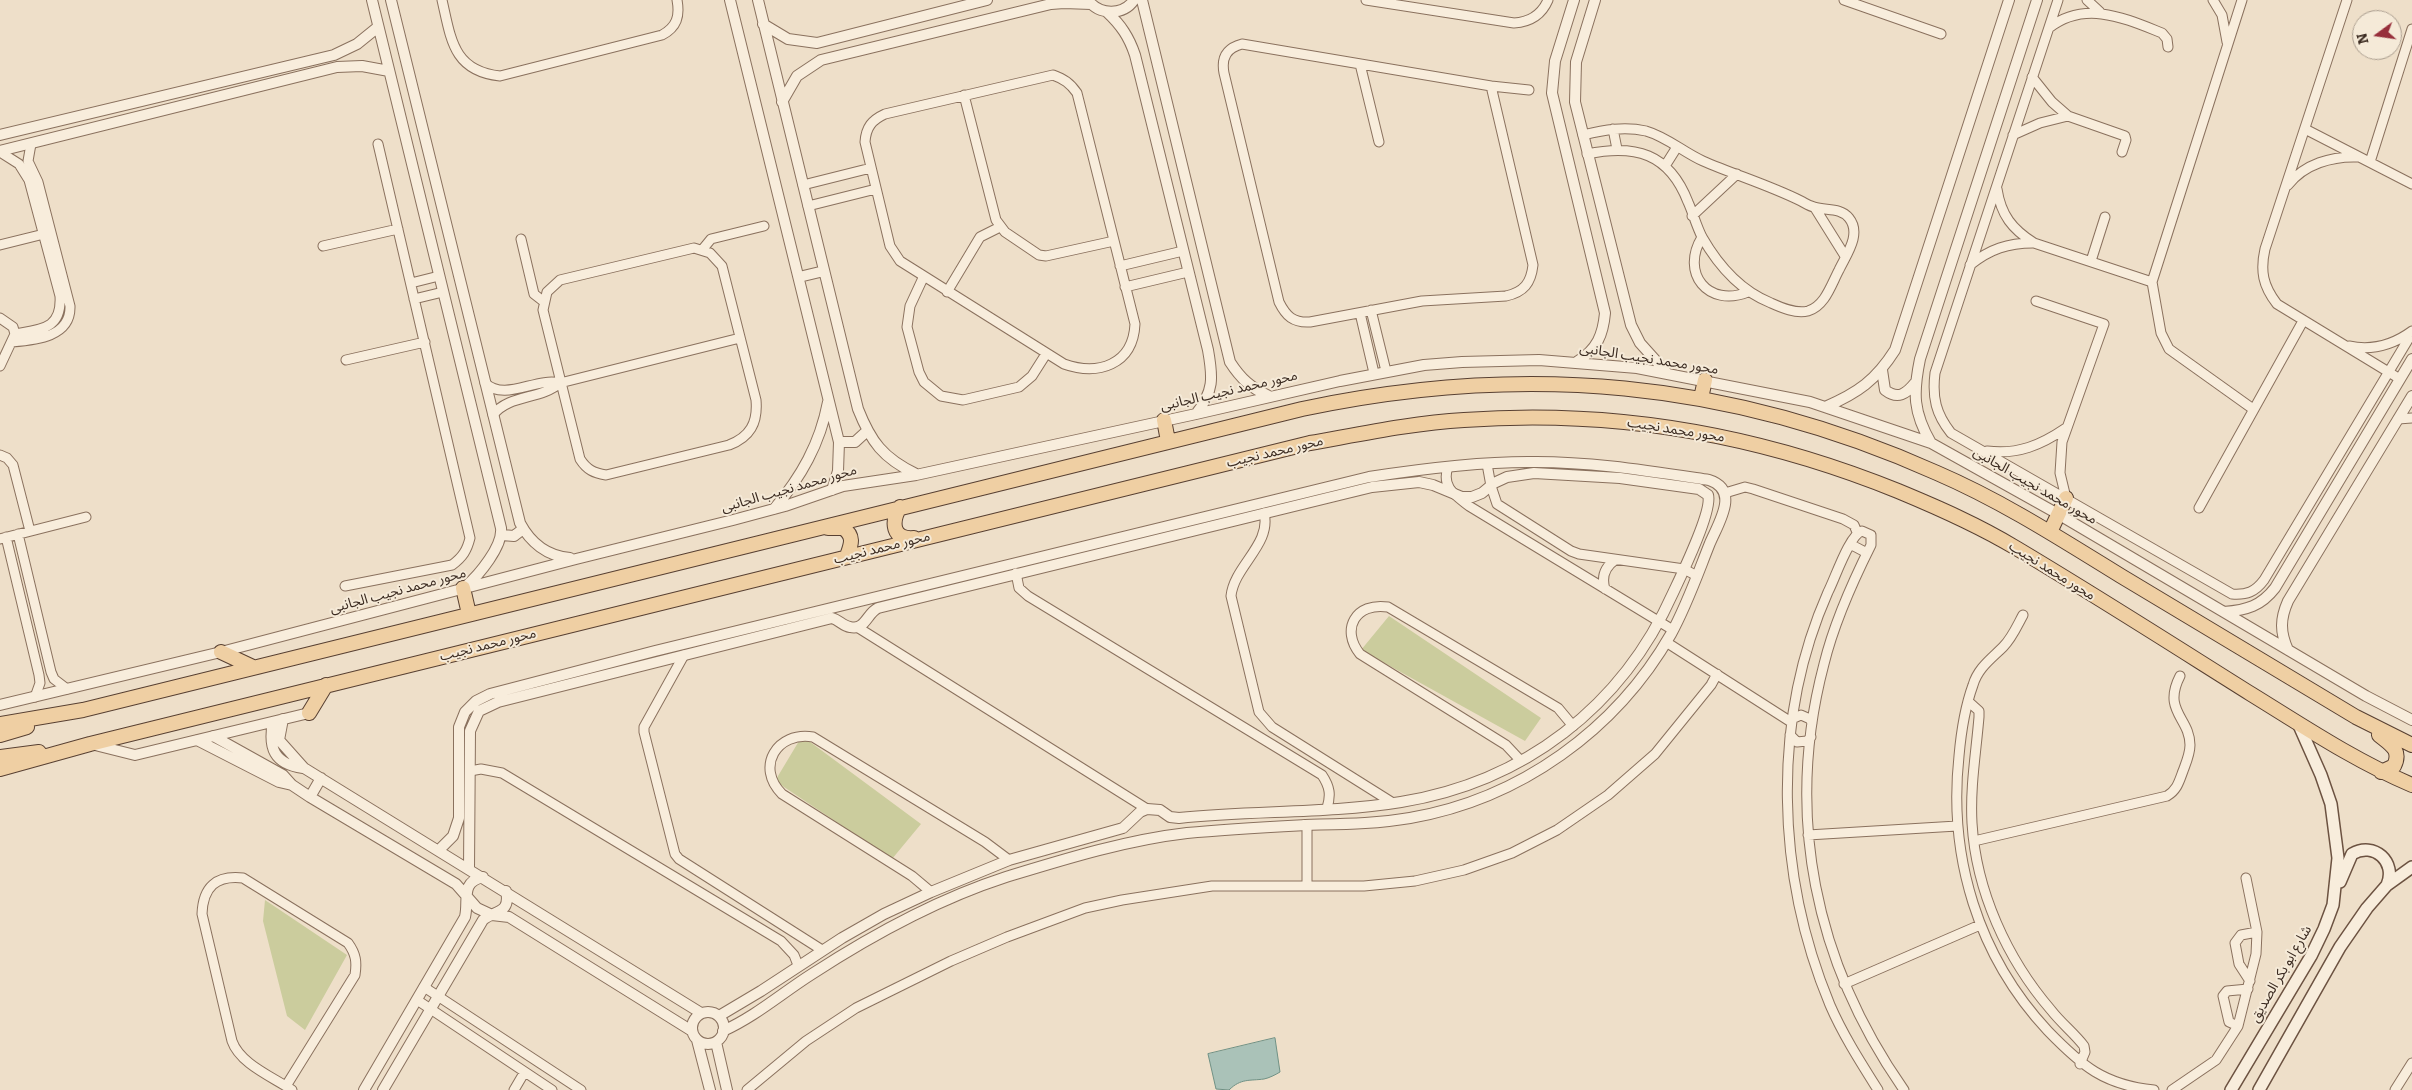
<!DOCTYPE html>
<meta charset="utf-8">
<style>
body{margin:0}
#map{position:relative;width:2412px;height:1090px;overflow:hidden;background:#eedfc9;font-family:Bitter,serif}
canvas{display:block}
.north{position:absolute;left:2352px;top:10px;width:50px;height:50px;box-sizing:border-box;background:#f5ead8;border:1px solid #ab9e8f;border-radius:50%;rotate:256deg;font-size:14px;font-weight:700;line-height:20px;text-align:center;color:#3b2b21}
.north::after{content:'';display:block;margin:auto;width:18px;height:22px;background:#972f3b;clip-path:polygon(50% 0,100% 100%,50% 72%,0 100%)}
</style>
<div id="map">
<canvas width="2412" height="1090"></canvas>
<div class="north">N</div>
</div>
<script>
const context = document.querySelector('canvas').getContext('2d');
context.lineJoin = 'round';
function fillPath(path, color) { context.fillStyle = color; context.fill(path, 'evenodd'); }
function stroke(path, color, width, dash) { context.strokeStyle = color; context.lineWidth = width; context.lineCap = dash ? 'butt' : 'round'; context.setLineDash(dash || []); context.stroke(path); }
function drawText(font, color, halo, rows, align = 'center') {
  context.font = font + ' Bitter,"Noto Sans Arabic",serif'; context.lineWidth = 4; context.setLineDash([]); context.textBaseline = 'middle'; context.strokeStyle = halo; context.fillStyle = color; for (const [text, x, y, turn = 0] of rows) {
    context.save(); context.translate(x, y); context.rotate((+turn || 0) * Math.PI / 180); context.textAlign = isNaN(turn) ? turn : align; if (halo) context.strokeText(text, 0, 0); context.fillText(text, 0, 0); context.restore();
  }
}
fillPath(new Path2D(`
 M 1389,616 L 1541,718 L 1525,741 L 1361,650 Z
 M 802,736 L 921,824 L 892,859 L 775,781 Z
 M 265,900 L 347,955 L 305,1030 L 287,1016 L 263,921 Z`), '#cbcc9d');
const water = new Path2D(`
 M 1275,1038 L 1280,1072 C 1275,1075 1269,1078 1264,1079 C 1250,1081 1241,1078 1229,1090 L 1216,1089 L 1208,1054 Z`);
fillPath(water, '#aac2b8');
stroke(water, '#709185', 1);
const minor = new Path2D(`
 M 442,0 C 451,39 453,71 500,76 L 662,35 C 677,27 680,16 677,0
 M 1366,0 L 1514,23 C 1530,22 1542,14 1548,0
 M 1844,0 L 1941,34
 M 2058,0 L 1935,373 C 1932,398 1936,414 1951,433 L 2232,594 C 2247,595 2255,592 2264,580 L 2412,333
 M 2087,0 L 2100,12
 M 2213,0 L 2222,15 L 2227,42
 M 2242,0 L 2152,282 L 2161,333 L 2169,349 L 2253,409
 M 2347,0 L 2265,249 C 2260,271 2263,286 2277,304 L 2400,379
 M 2049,28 C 2085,0 2124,18 2162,33 L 2167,39 L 2168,47
 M 1360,64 L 1379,142
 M 1053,75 C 1064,79 1070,83 1077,93 L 1135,324 C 1133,365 1098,376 1064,364 L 900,261 L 890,246 L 865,142 C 866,127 872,120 885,114 Z
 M 2032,77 L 2052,102 L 2068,116 L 2125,136 L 2126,140 L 2122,152
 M 1491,86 L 1242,44 C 1227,48 1221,57 1224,73 L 1279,302 C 1286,316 1293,323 1310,322 L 1422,301 L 1506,296 C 1524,292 1531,283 1533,265 L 1491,86 L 1529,90
 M 964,95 L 996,220 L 1005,232 L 1039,255 L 1046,256 L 1114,241
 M 1613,129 L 1617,149
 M 2305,129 L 2412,184
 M 1583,135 C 1604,130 1624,126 1646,131 C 1667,137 1683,152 1703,161 C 1735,175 1769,185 1801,201 C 1805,203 1809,206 1814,207 C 1826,211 1840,207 1849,218 C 1862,234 1846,255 1839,270 C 1831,285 1825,306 1808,311 C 1796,314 1782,308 1771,303 C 1741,291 1718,265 1702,237 C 1696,225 1693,213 1688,202 C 1669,153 1635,144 1587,154
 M 2013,135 L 2040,123 L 2068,116
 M 0,152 L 19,164 L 29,180 L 60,296 C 62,329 42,329 15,334
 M 2370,162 L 2412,29
 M 1665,166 L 1677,147
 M 803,185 L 871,168
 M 2288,185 C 2304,164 2332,156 2358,157
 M 1997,189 C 2001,215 2012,229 2034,243 L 2152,282
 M 808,206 L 876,189
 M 1815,208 L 1845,256
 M 1692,216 L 1737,174
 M 1702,237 C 1680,273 1708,308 1748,292
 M 521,239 L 534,294 L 543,301
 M 0,245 L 44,234
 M 323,246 L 398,229
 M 694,248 L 710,253 L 722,266 L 756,400 C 758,423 750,437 729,445 L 606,475 C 594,473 587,470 580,459 L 543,310 L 547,292 L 560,280 Z
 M 702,250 L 711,239 L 764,226
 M 2091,261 L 2105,217
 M 1970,265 C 1990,249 2008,243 2033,243
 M 1120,266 L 1183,251
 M 923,278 L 910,306 L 907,327 L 919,372 L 924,382 L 941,396 L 963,400 L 1019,387 L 1032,376 L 1046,354
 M 411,283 L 439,276
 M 1125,287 L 1188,272
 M 947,292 L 980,237 L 1000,227
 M 414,299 L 443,292
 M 2036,301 L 2104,324 L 2062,442 L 2060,473 L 2066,498
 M 1371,310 L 1386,371
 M 1360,313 L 1374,373
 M 0,318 L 13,327 L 15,334 L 0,366
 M 12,342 C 36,340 71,337 70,306 L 38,182 L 28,161 L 31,144
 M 2349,346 C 2373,351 2393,345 2412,331
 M 346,360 L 425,342
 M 485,383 C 505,402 536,377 560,383 L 740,338
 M 493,415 C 509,394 541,400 560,383
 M 2398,419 L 2412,418
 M 1987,451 C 2018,455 2041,445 2066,428
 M 0,455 L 7,458 L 13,465 L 30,531
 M 1487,464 L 1491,486 L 1497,504 L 1571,551 L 1579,554 L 1684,569 L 1697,576
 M 1448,467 C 1441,487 1455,495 1469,506 L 1673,630
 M 1725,493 L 1745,487 L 1753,489 L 1843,519 L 1854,525 L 1857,532
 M 2199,508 L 2303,321
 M 1264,513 C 1272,544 1234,566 1231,596 L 1259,712 L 1272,727 L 1393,803
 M 18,534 L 51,672 L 54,679 L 67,689
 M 6,537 L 39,675 L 40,683 L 35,697
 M 0,539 L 86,517
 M 1850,544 L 1867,553
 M 1016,573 L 1019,588 L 1028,596 L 1322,775 C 1330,787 1331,795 1327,808
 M 345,586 L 452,565 C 463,557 467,550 470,538 L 378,144
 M 1605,589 C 1601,576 1605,567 1615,560
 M 2023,615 C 2017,626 2012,638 2003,647 C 1991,659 1978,668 1973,685 C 1965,707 1961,733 1959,756 C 1948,857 1978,956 2048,1031 C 2082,1066 2104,1085 2154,1090
 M 857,627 L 1147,809
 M 1666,642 L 1791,722
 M 684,655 L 644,727 L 644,732 L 675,854 L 679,859 L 822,950
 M 1969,702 L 1979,711 L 1979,717 C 1976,753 1970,787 1972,823 C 1976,891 2007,959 2051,1010 C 2061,1023 2074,1033 2084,1046 L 2085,1052 L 2080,1064
 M 1792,719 L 1801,715 L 1810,719 L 1812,723
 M 1790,735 L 1797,742 L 1807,741 L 1811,737
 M 1521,761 L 1506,745 L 1360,654 C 1340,629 1356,602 1388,607 L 1558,708 L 1573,726
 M 470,771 L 481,769 L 502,773 L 781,941 L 794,955 L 798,965
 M 1307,825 L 1307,885
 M 1808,835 L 1957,826
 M 1974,841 L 2167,796 C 2177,790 2179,782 2183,771 C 2186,763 2190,754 2190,745 C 2190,718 2162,711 2180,676
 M 931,892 L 912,876 L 782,794 C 755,767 777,731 813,737 L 985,842 L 1009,860
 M 2250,981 L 2239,964 L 2235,943 L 2241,935 L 2257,932
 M 1844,984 L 1980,925
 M 424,987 L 581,1090
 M 417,1000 L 552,1090
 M 2238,1026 L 2229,1022 L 2223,996 L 2227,991 L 2248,989
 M 286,1086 L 355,975 C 357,962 356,954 348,943 L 243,878 C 216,875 203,887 202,914 L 232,1041 C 240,1064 273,1077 292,1090
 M 514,1090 L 524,1073
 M 747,1090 L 806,1041 L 856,1008 L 951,961 L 1007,937 L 1085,908 L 1122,900 L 1212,886 L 1364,886 L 1415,881 L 1464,870 L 1512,853 L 1557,830 L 1608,795 L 1655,754 L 1711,685 L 1717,674
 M 1878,1090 C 1861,1063 1843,1035 1830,1005 C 1776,875 1771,721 1828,592 C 1835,579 1849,535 1862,531 L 1871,535 L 1871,545 C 1852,583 1834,623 1824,664 C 1784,815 1815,963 1904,1090
 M 2172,1090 L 2216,1060 L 2238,1026 L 2256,954 L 2257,932 L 2246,878
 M 2395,1090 L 2412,1063`);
const tertiary = new Path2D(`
 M 372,0 L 501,528 C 503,546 479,575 466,586
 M 391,0 L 520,523 C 530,542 547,556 570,558
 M 730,0 L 839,442 L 838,471 L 832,490
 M 758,0 L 858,409 C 871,442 883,458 916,474
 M 1088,0 C 1099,15 1123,16 1134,0
 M 1142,0 L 1230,362 C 1241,379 1251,388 1269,396
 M 1574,0 L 1555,61 L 1552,93 L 1605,313 C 1603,335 1597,349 1578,361
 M 1595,0 L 1576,62 L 1575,102 L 1631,325 L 1640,343 L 1667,373
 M 1107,12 C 1121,25 1129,37 1135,55 L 1208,350 C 1213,378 1214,391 1196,414
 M 763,24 L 788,39 L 817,43 L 987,0
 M 782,102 L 797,76 L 821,60 L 1051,4 L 1064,3 L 1091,4
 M 0,135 L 334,55 L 357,44 L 378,27
 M 0,151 L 337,67 L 362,66 L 389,71
 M 799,277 L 824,271
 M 1882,370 L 1885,390 C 1898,400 1906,394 1915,383
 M 1825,407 C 1858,393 1876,380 1895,350 L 2009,0
 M 839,442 L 855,442 L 867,431
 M 1931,443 C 1913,412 1913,393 1920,359 L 2037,0
 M 774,509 C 801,477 820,444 828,402
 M 502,535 L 514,536 L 523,529
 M 2224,612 C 2247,610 2261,606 2275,588 L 2412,359
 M 2288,650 C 2280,632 2280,619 2288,601 L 2412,396
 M 0,705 L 221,652 L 576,559 L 733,520 L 785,506 L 843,486 L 916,475 L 1196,414 L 1340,381 L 1424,365 L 1462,362 L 1539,360 L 1637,368 L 1810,402 L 1931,443 L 2058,514 L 2366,696 L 2412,720
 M 283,719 L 279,740 L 304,768 L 701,1013
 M 273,722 C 268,748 274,764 303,768
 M 213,736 L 283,775 L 292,785 L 310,797 L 456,884 L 477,908 L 492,915 L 509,917 L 692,1031
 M 197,740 L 279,782 L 292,785
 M 91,744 L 135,755 L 309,713
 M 310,797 L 321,778
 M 439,850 L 453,836 L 459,818 L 459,727 L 465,712 L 476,701 L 490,694 L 655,651 L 1369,477 C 1421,469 1475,462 1528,462 C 1588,461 1649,471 1709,480 C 1740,490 1719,522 1710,543 C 1698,573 1687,605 1671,634 C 1616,730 1520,799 1410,818 C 1375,824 1340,824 1305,825 C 1266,827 1226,829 1187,833 C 1126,840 1065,859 1006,877 C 938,899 872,935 812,974 C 782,993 756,1016 723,1031
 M 469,869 L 470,731 L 479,711 L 498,702 L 832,618 C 839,620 843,626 850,627 C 865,631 867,613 878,608 L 1372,487 L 1419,482 L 1433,485 L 1462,497 L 1472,497 L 1482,493 L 1494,483 L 1507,477 L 1534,473 L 1620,478 L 1699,489 L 1708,495 C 1713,510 1681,576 1673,593 C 1622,707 1524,782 1401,802 C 1328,814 1253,810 1179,818 L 1170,817 L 1160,810 L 1147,809 L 1140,812 L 1123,828 L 1009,860 L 931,892 L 884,914 L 842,938 L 761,991 L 719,1016
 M692 1028a16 16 0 1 1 32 0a16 16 0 1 1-32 0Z
 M 697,1040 L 710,1090
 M 716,1042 L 727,1090
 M 364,1090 L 465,917 C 469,900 460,882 483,877
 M 383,1090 L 483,920 C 495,910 511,914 506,891`);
const secondary = new Path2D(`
 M 2340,882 L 2352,854 C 2374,841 2397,862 2387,885
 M 2231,1090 L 2311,956 L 2324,929 L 2333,905 L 2338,858 L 2331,804 L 2321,775 L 2298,723
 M 2259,1090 L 2340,947 L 2367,908 L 2387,885 L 2412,867`);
const primary = new Path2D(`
 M 1701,398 L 1705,380
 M 1164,420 L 1168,441
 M 900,507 C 891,522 892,540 914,538
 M 828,528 L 843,528 C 855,536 851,545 847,556
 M 2050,532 L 2066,498
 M 463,588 L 469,614
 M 221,652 L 253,667
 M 309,713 L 326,685
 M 0,724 L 83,710 L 1302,409 C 1523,362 1730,380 1937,473 C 2002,501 2061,539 2121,576 C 2200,623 2278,670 2356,717 L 2412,745
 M 0,735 L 27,727
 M 2379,735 C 2390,744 2402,750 2394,766 L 2381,772
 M 0,757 L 39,752
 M 0,769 L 90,744 L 1310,443 C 1361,434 1412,423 1464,420 C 1613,409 1760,435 1898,491 C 1939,508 1978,525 2016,548 C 2095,595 2173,645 2251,694 C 2303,726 2355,761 2412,785`);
stroke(minor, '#8a715e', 11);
stroke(tertiary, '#8a715e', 12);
stroke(secondary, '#6c5241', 14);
stroke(primary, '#584032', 16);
stroke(minor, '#f8eddc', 9);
stroke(tertiary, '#f8eddc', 10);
stroke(secondary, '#f8eddc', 11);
stroke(primary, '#efcfa3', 14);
drawText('14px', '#3b2b21', '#f5ead8', [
 ["محور محمد نجيب الجانبى",1649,359,9],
 ["محور محمد نجيب الجانبى",1229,391,-13],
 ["محور محمد نجيب",1676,430,9],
 ["محور محمد نجيب",1275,452,-13],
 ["محور محمد نجيب الجانبى",2035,486,30],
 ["محور محمد نجيب الجانبى",789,489,-16],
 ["محور محمد نجيب",882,548,-14],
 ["محور محمد نجيب",2052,571,32],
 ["محور محمد نجيب الجانبى",398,591,-15],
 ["محور محمد نجيب",488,645,-14],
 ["شارع ابو بكر الصديق",2281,974,-60]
]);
</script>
